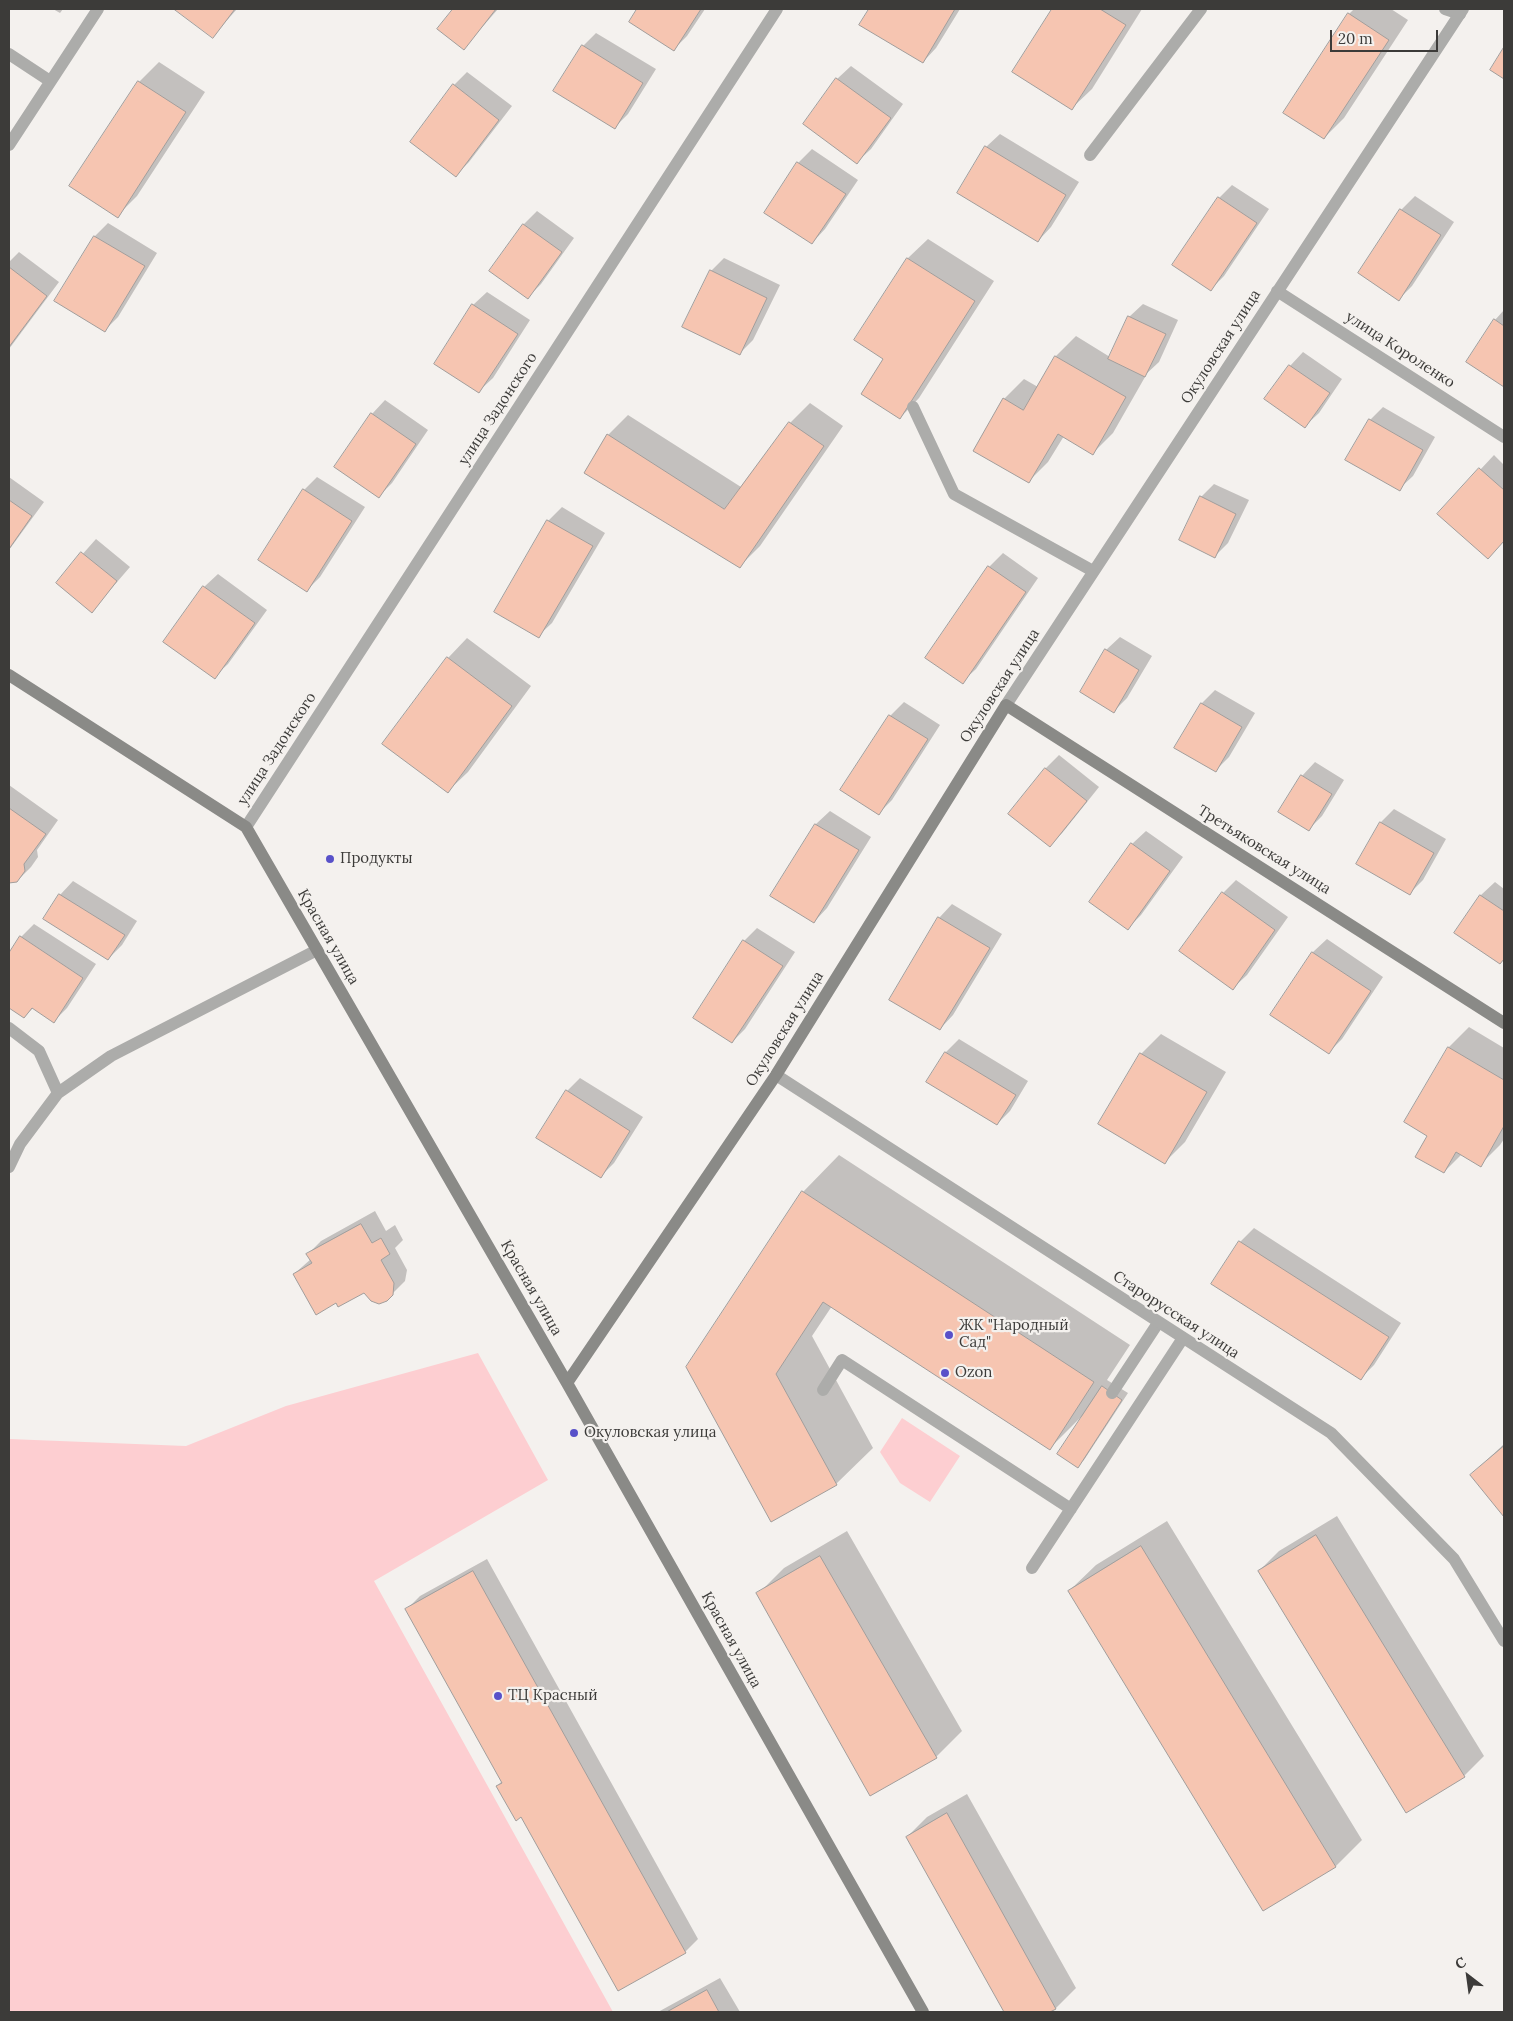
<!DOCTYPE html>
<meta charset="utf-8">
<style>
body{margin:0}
#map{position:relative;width:1513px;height:2021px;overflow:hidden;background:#f4f1ee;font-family:Lora,serif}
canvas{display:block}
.frame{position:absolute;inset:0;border:10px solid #3c3b39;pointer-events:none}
.north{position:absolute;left:1443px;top:1951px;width:50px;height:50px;-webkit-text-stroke:4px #f4f1ee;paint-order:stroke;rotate:330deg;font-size:14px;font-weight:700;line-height:20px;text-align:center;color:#3c3b39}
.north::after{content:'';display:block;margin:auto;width:18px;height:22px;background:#3c3b39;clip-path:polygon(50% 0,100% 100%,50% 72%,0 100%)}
.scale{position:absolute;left:1330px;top:30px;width:108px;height:22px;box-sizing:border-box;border:2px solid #3c3b39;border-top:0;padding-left:6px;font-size:15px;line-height:18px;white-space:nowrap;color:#3c3b39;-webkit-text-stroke:4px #f4f1ee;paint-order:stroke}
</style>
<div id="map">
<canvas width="1513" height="2021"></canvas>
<div class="frame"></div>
<div class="north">С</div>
<div class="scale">20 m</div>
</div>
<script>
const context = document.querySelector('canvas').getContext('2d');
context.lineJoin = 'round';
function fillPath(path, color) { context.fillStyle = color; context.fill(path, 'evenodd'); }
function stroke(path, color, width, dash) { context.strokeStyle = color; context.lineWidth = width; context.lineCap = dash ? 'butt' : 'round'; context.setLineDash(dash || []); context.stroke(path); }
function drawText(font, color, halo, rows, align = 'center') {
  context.font = font + ' Lora,serif'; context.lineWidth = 4.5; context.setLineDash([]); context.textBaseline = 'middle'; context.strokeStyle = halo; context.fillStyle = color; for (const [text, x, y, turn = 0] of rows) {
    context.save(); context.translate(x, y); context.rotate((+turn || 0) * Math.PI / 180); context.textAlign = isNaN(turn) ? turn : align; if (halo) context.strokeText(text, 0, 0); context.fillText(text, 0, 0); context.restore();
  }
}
fillPath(new Path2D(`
 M 478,1353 L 548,1480 L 374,1581 L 613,2012 L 9,2012 L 9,1439 L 186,1446 L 286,1406 Z
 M 902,1418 L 960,1456 L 930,1502 L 900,1483 L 880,1452 Z`), '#fdced1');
fillPath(new Path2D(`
 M 53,9 L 63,9 L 60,13 Z
 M 176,9 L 237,9 L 213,36 Z
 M 454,9 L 498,9 L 464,48 L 439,28 Z
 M 639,9 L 705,9 L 687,36 L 674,49 L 631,22 Z
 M 870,9 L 960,9 L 936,48 L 923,62 L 861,24 Z
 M 1053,9 L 1142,9 L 1092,89 L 1072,108 L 1014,72 Z
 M 1354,9 L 1391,9 L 1408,20 L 1344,118 L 1324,138 L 1349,14 Z
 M 596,33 L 656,69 L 628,114 L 615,127 L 583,46 Z
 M 159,62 L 205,92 L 137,196 L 117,216 L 139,82 Z
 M 851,66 L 903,104 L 871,149 L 857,162 L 805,124 L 837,79 Z
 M 467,72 L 512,106 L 469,162 L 456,175 L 454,85 Z
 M 1000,134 L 1079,182 L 1051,227 L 1038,241 L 986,147 Z
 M 812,149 L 858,180 L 825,229 L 812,243 L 766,212 L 798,163 Z
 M 1232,185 L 1269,209 L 1224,276 L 1211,289 L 1219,198 Z
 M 1415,196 L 1454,222 L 1412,286 L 1399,299 L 1359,273 L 1401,210 Z
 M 537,211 L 574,238 L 541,284 L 528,297 L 491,270 L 524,224 Z
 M 108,223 L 157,253 L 118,317 L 104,331 L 56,301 L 95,236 Z
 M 928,239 L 994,281 L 919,398 L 900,418 L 885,359 L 855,340 L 908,258 Z
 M 19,252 L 59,282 L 9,349 L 9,262 Z
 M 724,258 L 780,285 L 753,340 L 739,354 L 711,271 Z
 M 487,292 L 530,320 L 493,378 L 479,391 L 473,305 Z
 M 1143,304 L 1178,320 L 1159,362 L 1144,376 L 1145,377 L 1113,433 L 1093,453 L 1064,436 L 1048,462 L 1028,482 L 975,450 L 1004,399 L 1024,379 L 1038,387 L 1056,356 L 1076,336 L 1110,357 L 1129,317 Z
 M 1504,310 L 1504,385 L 1467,362 L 1495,320 Z
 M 1303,352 L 1342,379 L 1319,413 L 1305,426 L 1266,399 L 1290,366 Z
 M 385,400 L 428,430 L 392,483 L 379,496 L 372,414 Z
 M 810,403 L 843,426 L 760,546 L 740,566 L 608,435 L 628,415 L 741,487 L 790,423 Z
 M 1383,407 L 1435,437 L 1413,476 L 1399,489 L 1370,420 Z
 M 1494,455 L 1504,465 L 1504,540 L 1488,557 L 1439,514 Z
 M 9,477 L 44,502 L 9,550 Z
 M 317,477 L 365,507 L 320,577 L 307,590 L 304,490 Z
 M 1214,484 L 1249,500 L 1228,543 L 1215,556 L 1201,497 Z
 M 562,507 L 605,533 L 552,623 L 538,636 L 495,611 L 548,521 Z
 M 96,539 L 130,567 L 92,611 L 57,583 Z
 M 1003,553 L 1038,578 L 976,669 L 962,682 L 927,658 L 989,567 Z
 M 218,574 L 267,610 L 228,664 L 214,677 L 204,587 Z
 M 1120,637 L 1152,656 L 1127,698 L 1114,711 L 1106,650 Z
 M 467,638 L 531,686 L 468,772 L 448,791 L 448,658 Z
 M 1215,690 L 1255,713 L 1229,757 L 1216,770 L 1202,703 Z
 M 904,702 L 940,725 L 892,800 L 879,813 L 842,789 L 890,716 Z
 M 1059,755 L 1099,787 L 1063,832 L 1050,846 L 1010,814 L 1046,768 Z
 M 1315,762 L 1344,780 L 1322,816 L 1309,829 L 1302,776 Z
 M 9,785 L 58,820 L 37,850 L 38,857 L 31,867 L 17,881 L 9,883 Z
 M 1394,809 L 1446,839 L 1423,880 L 1410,893 L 1358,863 L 1381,822 Z
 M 830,811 L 871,837 L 827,908 L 814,922 L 772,896 L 816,824 Z
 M 1146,831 L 1183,857 L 1141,915 L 1128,928 L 1132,844 Z
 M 1236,880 L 1288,917 L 1247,975 L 1233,988 L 1223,893 Z
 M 73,881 L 137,921 L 122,945 L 108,959 L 60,895 Z
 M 1495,882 L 1504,889 L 1504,959 L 1500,963 L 1456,933 L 1481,895 Z
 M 952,904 L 1002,934 L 953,1015 L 940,1029 L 891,1000 L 939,918 Z
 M 34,924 L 96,964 L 67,1008 L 54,1021 L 33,1008 L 24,1017 L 9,1007 L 9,955 L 21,937 Z
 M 757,928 L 795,952 L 745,1029 L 732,1042 L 744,941 Z
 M 1327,939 L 1383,977 L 1342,1039 L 1329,1052 L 1272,1015 L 1313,952 Z
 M 1469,1027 L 1504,1048 L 1504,1139 L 1500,1145 L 1480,1165 L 1462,1154 L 1444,1172 L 1429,1135 L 1405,1121 L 1449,1047 Z
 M 1161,1034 L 1226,1072 L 1185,1142 L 1165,1162 L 1141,1054 Z
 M 959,1039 L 1028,1081 L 1010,1111 L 997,1124 L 928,1082 L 946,1052 Z
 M 580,1078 L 643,1117 L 614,1163 L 601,1176 L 567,1091 Z
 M 839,1155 L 1130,1345 L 1107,1380 L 1128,1393 L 1084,1460 L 1077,1466 L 1082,1416 L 1050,1448 L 832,1306 L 812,1336 L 873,1448 L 836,1484 L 688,1367 L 803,1192 Z
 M 375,1211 L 386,1231 L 395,1225 L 403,1240 L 395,1248 L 407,1270 L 405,1281 L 386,1300 L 364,1291 L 336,1302 L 294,1274 L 311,1259 L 308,1254 L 321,1241 Z
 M 1254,1228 L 1401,1323 L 1374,1365 L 1361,1378 L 1213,1284 L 1240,1242 Z
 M 1504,1444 L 1504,1515 L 1471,1475 Z
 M 1337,1516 L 1484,1756 L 1464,1776 L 1259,1571 L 1279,1551 Z
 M 1167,1521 L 1362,1840 L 1336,1866 L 1264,1910 L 1069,1591 L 1096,1565 Z
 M 847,1531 L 962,1731 L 936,1757 L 758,1594 L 784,1568 Z
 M 487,1559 L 698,1939 L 685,1952 L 521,1816 L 497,1786 L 502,1781 L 406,1610 L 420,1596 Z
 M 967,1794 L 1076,1988 L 1056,2008 L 1048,2012 L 1006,2012 L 907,1837 L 927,1817 Z
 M 720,1978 L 740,2012 L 658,2012 Z`), '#0003');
const building = new Path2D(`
 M 174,9 L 235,9 L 213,38 Z
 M 453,9 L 496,9 L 464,50 L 437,29 Z
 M 637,9 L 701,9 L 674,51 L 629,22 Z
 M 869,9 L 955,9 L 923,63 L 859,25 Z
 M 1052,9 L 1100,9 L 1126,25 L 1072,110 L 1012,72 Z
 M 1348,13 L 1389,40 L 1324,139 L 1283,113 Z
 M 582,45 L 643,83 L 615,129 L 553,91 Z
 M 1504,47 L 1504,79 L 1490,70 Z
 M 836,78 L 891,118 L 857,164 L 803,124 Z
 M 138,81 L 186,112 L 118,218 L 69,186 Z
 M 453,84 L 499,120 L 456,177 L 410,142 Z
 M 985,146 L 1066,195 L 1038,242 L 957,193 Z
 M 797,162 L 846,194 L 812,244 L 764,213 Z
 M 1218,197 L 1257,223 L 1211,291 L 1172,265 Z
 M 1400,209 L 1441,235 L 1399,301 L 1358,273 Z
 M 523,224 L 562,252 L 528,299 L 489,271 Z
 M 94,236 L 145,266 L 105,332 L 54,301 Z
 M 907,258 L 975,301 L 900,419 L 861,394 L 883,359 L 854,340 Z
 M 9,267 L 47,296 L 9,347 Z
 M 710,270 L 767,298 L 740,355 L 682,327 Z
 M 472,304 L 518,334 L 479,393 L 434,364 Z
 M 1128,316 L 1166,334 L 1145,377 L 1108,359 Z
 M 1494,319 L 1504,326 L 1504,387 L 1466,362 Z
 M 1055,356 L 1126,397 L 1093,455 L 1058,434 L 1029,483 L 973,451 L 1003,398 L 1023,410 Z
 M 1289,365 L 1330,393 L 1305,428 L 1264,399 Z
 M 371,413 L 416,444 L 379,498 L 334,467 Z
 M 1369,419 L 1423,450 L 1400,491 L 1345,460 Z
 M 789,422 L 824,446 L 740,568 L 584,473 L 607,434 L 724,509 Z
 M 1479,468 L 1504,490 L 1504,541 L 1488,559 L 1437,514 Z
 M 303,489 L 352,521 L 307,592 L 258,560 Z
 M 1200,496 L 1236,514 L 1215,558 L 1179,540 Z
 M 9,500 L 32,516 L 9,549 Z
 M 547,520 L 593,546 L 539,638 L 494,612 Z
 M 81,552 L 117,581 L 92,613 L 56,583 Z
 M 988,566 L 1026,592 L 963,684 L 925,658 Z
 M 203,586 L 255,623 L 215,679 L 163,642 Z
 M 1105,649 L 1139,670 L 1114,713 L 1080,692 Z
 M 447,657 L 512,706 L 448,793 L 382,744 Z
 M 1201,703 L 1242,727 L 1216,772 L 1174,748 Z
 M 889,715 L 928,739 L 879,815 L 840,790 Z
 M 1045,768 L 1087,801 L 1050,847 L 1008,814 Z
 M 1301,775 L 1332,794 L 1309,831 L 1278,812 Z
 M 9,808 L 46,834 L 24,864 L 25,871 L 17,882 L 9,883 Z
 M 1380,822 L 1434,853 L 1410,895 L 1356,864 Z
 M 815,824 L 859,850 L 814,923 L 770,896 Z
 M 1131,843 L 1170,871 L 1128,930 L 1089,902 Z
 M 1222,892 L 1275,930 L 1233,990 L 1179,951 Z
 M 59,894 L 125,935 L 108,960 L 43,919 Z
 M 1480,895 L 1504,911 L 1504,959 L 1500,964 L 1454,933 Z
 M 938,917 L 990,948 L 940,1030 L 889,1000 Z
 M 20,936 L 83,978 L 54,1023 L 32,1008 L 24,1018 L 9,1008 L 9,953 Z
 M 743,940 L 783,966 L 732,1043 L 693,1018 Z
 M 1312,952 L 1371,991 L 1329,1054 L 1270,1015 Z
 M 1448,1047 L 1504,1080 L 1504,1126 L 1481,1167 L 1456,1152 L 1444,1173 L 1415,1157 L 1427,1136 L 1404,1122 Z
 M 945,1052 L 1016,1095 L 997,1125 L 926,1082 Z
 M 1140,1053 L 1207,1092 L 1165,1164 L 1098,1124 Z
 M 566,1090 L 630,1131 L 601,1178 L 536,1138 Z
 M 802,1191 L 1094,1382 L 1050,1450 L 823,1302 L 776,1374 L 837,1485 L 771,1522 L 686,1367 Z
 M 361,1224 L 372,1243 L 381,1238 L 390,1254 L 381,1260 L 394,1283 L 393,1295 L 387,1301 L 379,1304 L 371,1301 L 364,1293 L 338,1307 L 336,1303 L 316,1315 L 293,1274 L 312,1263 L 306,1254 Z
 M 1239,1241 L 1389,1337 L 1361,1380 L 1211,1284 Z
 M 1102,1386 L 1122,1400 L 1078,1468 L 1057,1454 Z
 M 1504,1446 L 1504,1517 L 1470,1475 Z
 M 1316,1535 L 1465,1777 L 1406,1813 L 1258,1571 Z
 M 1141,1546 L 1336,1867 L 1263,1911 L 1068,1591 Z
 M 820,1556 L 937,1758 L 870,1796 L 756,1593 Z
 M 473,1571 L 686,1953 L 618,1991 L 521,1817 L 516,1821 L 496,1786 L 502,1783 L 405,1609 Z
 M 947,1813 L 1056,2009 L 1050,2012 L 1004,2012 L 906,1837 Z
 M 707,1990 L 719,2012 L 667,2012 Z`);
fillPath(building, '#f6c5b1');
stroke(building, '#a19d9b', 1);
stroke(new Path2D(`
 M 1445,9 L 1460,14
 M 1090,155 L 1201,9
 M 913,407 L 954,494 L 1093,571
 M 9,1028 L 39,1051 L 58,1093
 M 9,1167 L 20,1144 L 58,1093 L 111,1056 L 317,950
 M 823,1390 L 842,1360 L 1071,1509
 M 1112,1393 L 1158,1323
 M 1032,1568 L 1183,1338`), '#acacaa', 12);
stroke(new Path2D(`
 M 9,54 L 50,81
 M 9,145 L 98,9
 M 1277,291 L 1504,437
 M 1006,705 L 1463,9
 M 246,827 L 777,9
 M 776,1075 L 1331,1433 L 1454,1559 L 1504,1641`), '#acacaa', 12);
stroke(new Path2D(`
 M 9,675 L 246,827 L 567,1383 L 923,2012
 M 567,1383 L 776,1075 L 1006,705 L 1504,1023`), '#8a8a87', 12);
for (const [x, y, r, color] of [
 [330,859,5,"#5851c9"],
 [949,1335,5,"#5851c9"],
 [945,1373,5,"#5851c9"],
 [574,1433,5,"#5851c9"],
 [498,1696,5,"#5851c9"]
]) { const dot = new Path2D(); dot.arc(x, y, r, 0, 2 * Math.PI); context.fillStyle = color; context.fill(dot); stroke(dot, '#f4f1ee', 2); }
drawText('15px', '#3c3b39', '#f4f1ee', [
 ["Окуловская улица",1221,347,-57],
 ["улица Короленко",1400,350,33],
 ["улица Задонского",498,409,-57],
 ["Окуловская улица",1000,686,-57],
 ["улица Задонского",277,749,-57],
 ["Третьяковская улица",1264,850,32],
 ["Красная улица",328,937,60],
 ["Окуловская улица",785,1029,-58],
 ["Красная улица",531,1288,60],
 ["Старорусская улица",1176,1315,33],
 ["Красная улица",731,1640,61]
]);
drawText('15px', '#3c3b39', '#f4f1ee', [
 ["Продукты",340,859],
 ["ЖК \"Народный",959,1326],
 ["Сад\"",959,1343],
 ["Ozon",955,1373],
 ["Окуловская улица",584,1433],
 ["ТЦ Красный",508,1696]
], 'left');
</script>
